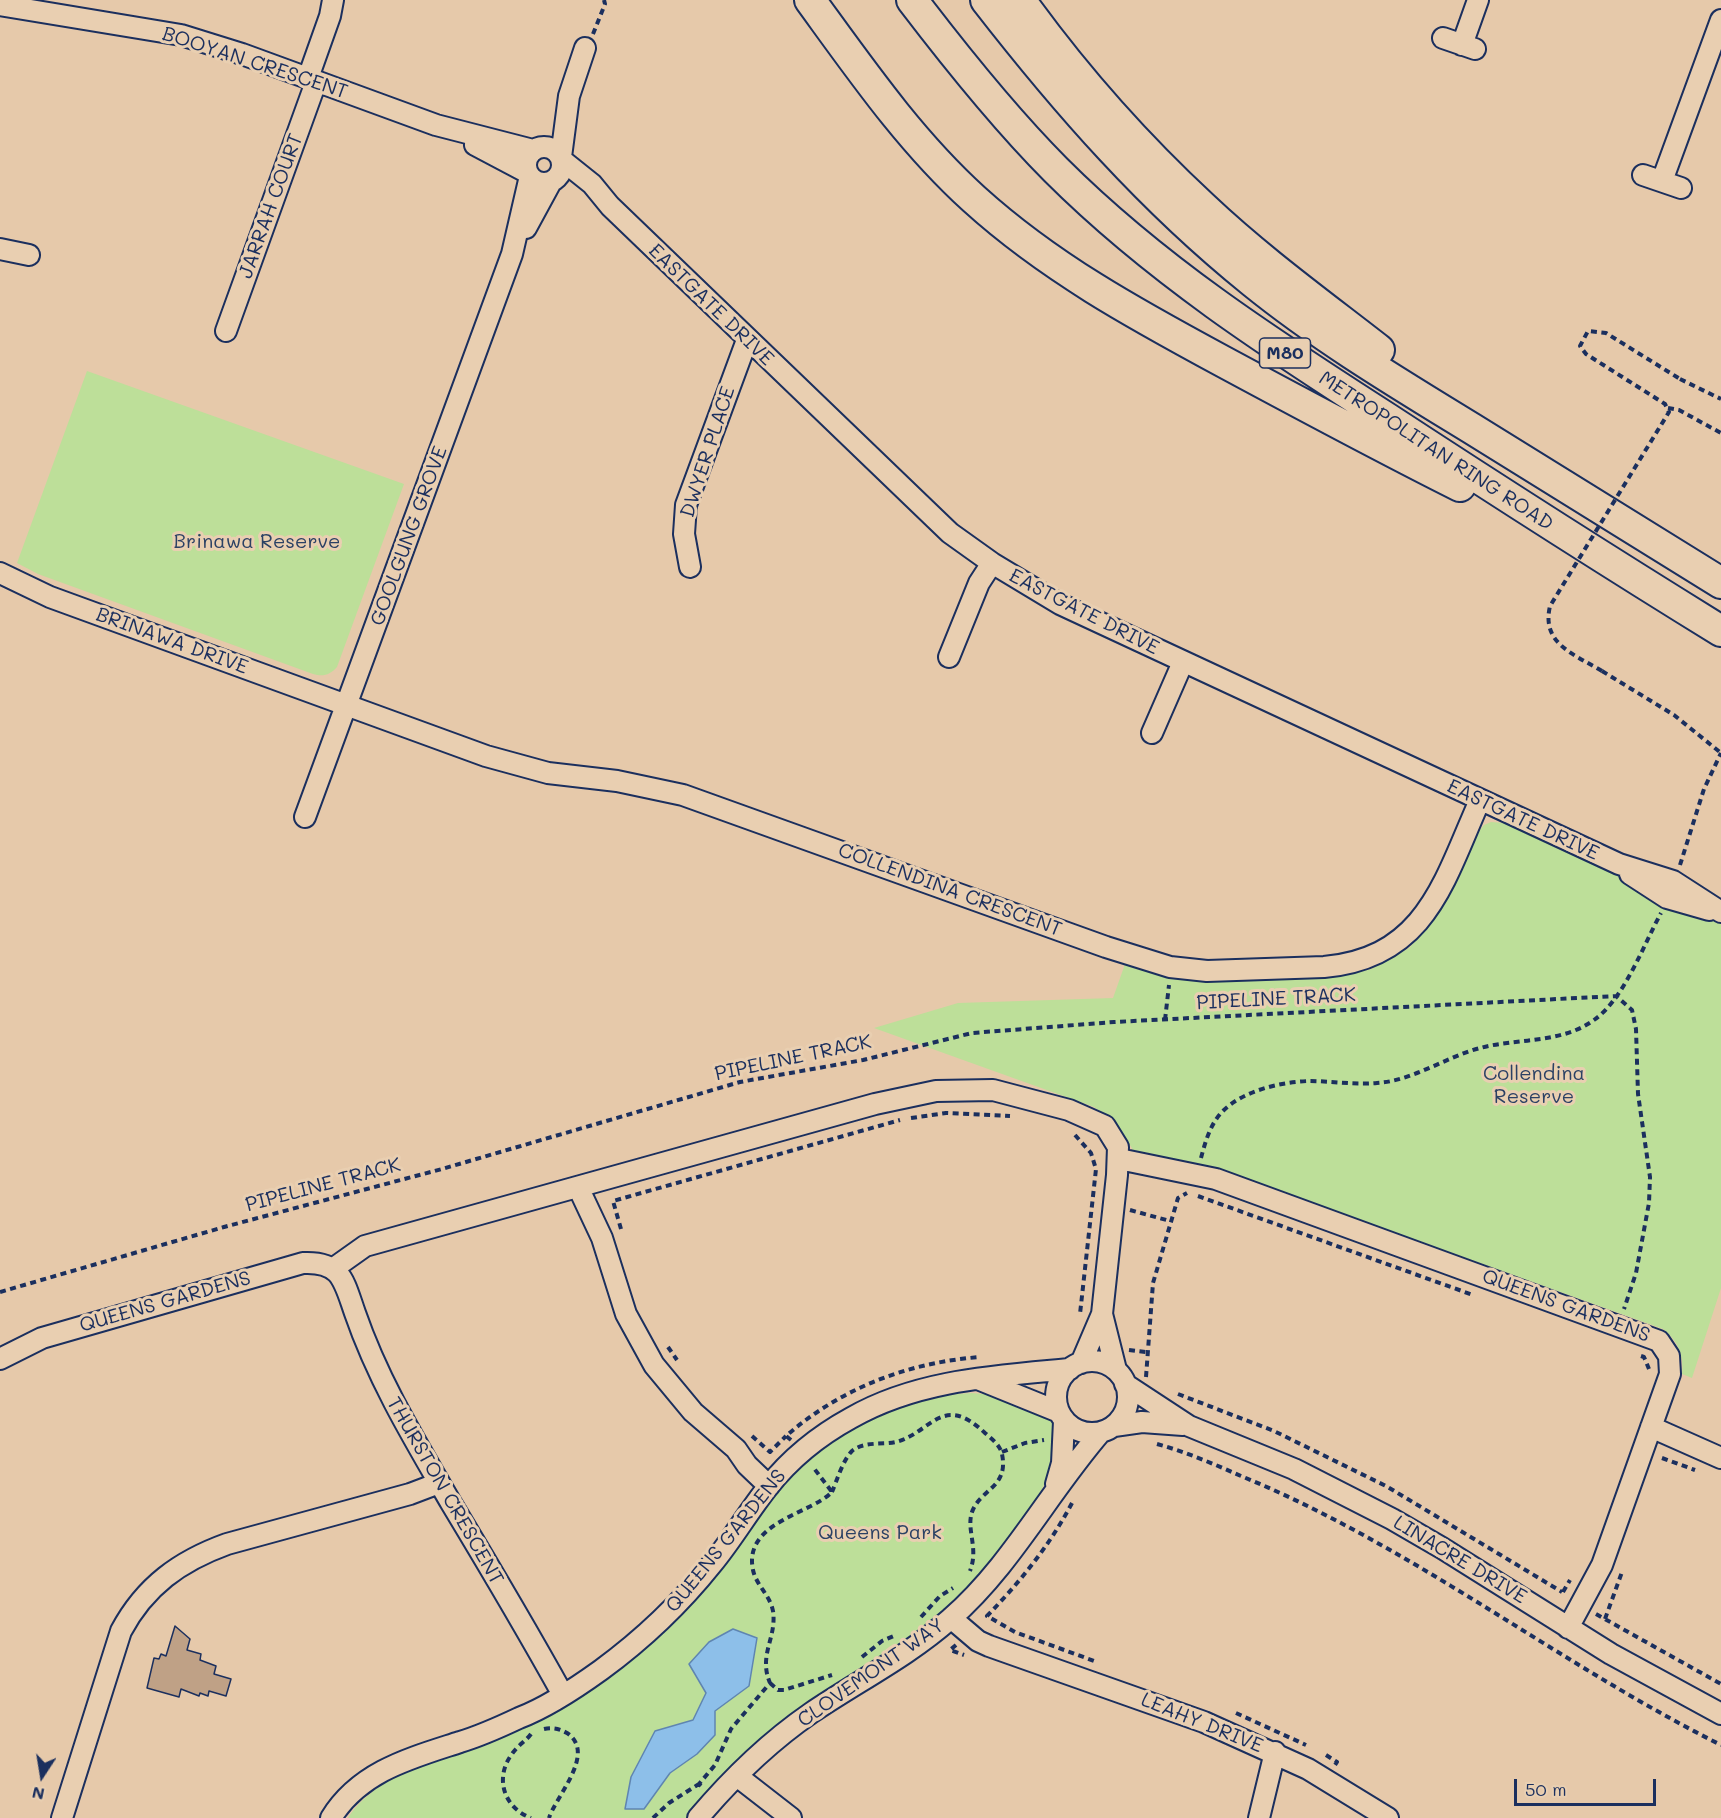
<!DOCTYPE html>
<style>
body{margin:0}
#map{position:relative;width:1721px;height:1818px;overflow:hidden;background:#e6c9aa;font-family:Mali,sans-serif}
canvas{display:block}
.north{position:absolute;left:12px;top:1746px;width:60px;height:60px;-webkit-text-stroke:4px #e9cfb1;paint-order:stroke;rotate:192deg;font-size:16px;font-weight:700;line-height:24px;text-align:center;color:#1b2f5e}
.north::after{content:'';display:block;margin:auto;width:21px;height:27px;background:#1b2f5e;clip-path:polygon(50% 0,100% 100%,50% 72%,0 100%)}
.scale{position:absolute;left:1514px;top:1779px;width:142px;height:27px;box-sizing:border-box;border:3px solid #1b2f5e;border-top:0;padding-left:8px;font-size:18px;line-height:21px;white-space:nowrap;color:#1b2f5e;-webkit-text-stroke:4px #e9cfb1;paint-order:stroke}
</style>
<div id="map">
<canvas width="1721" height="1818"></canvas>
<div class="north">N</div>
<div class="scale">50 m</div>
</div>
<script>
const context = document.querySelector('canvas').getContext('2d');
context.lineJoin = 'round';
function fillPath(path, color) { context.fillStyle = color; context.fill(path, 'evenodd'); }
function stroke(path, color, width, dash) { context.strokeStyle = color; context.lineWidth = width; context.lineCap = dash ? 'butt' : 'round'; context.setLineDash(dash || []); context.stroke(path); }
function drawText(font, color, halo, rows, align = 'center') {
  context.font = font + ' Mali,sans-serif'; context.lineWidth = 6; context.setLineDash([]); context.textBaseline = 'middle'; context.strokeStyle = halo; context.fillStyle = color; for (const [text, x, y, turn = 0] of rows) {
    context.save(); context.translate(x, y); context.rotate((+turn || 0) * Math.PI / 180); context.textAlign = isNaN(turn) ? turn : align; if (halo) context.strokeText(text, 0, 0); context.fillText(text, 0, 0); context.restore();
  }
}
fillPath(new Path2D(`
 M 87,371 L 404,484 L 337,667 C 330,675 323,677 313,674 L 38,574 L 17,563 Z
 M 1491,822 L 1505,823 L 1721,923 L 1721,1288 L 1692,1378 L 1682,1374 C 1684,1355 1678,1341 1663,1329 L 1213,1167 L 1147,1157 L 1135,1153 L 1115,1122 L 1094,1107 L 874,1028 L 958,1003 L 1113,998 L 1125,964 L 1165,977 L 1202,981 L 1334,977 L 1371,969 L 1409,948 L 1429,926 L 1476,835 L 1484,825 Z
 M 972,1393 L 995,1395 L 1052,1417 C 1083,1467 974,1588 936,1619 C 892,1656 839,1680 793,1715 C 754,1744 715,1778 686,1818 L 348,1818 C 383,1764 473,1750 530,1724 C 566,1707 603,1683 634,1658 C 664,1633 693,1605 718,1575 C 736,1552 750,1527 768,1504 C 818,1440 890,1396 972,1393 Z`), '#bddf99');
const water = new Path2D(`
 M 733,1629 L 757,1638 L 749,1686 L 715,1711 L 715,1735 L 697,1754 L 670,1773 L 644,1809 L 625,1809 L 631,1777 L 655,1731 L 693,1720 L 706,1693 L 689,1664 L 709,1642 Z`);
fillPath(water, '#8dbfe9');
stroke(water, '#5f85b1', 1.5);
const building = new Path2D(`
 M 175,1626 L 190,1639 L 187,1650 L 201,1654 L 200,1660 L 216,1666 L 214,1674 L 231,1679 L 226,1696 L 209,1691 L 208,1696 L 200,1693 L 199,1696 L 181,1689 L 179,1697 L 147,1688 L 154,1658 L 159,1659 L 161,1654 L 166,1656 Z`);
fillPath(building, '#bfa186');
stroke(building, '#1b2f5e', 1.5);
const minor = new Path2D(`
 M 0,5 L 181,35 L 242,54 L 436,125 L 533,150
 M 1443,38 L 1475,49
 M 1462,45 L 1478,0
 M 308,78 L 330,16 L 333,0
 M 475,145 L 528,173
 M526 165a18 18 0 1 1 36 0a18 18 0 1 1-36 0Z
 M 561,157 L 569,96 L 585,48
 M 562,160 L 592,184 L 610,206 L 950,533 L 992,563 L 1060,604 L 1619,864 L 1673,881 L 1721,912
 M 1643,175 L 1681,188
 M 1662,181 L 1721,20
 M 526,228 L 551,182
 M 0,249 L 29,255
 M 226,331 L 316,82
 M 690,567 L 684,534 L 686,505 L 747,340
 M 0,573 L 50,597 L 486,756 L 548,773 L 617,781 L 683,795 L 1106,947 L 1170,967 L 1207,971 L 1324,967 C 1426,958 1444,881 1480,800
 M 949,657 L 979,583 L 992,563
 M 1152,733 L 1183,662
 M 305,817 L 512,254 L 530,176
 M 1630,874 L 1667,898 L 1709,910
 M 1119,1159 L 1216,1179 L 1659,1341 L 1669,1356 L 1670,1374 L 1602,1565 L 1568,1628
 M 578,1187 L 602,1238 L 626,1314 L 654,1365 L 693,1412 L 736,1449 L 747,1465 L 769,1486
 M 334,1268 L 365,1246 L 875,1104 L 936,1091 L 993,1090 L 1069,1110 L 1105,1126 L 1118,1147 L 1117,1175 L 1102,1314 L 1081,1363
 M 1102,1314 L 1116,1370
 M 0,1359 L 42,1338 L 303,1263 C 342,1261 344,1282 355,1313 C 378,1380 415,1441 451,1503 C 489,1566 527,1630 563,1695
 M1056 1397a36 36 0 1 1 72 0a36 36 0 1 1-72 0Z
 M 980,1380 L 1059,1412
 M 1125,1384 L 1189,1426 L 1294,1469 L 1392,1519 L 1442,1548 L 1611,1654 L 1721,1714
 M 1114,1426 L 1142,1422 L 1183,1425
 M 1651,1427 L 1721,1458
 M 1056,1484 L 1062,1463 L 1064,1421
 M 951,1618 L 978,1641 L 989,1646 L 1204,1722 L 1308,1769 L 1388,1818
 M 737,1776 L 791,1818
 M 62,1818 L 121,1631 C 145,1586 180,1561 227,1544 L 410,1494 L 439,1483
 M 331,1818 C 360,1771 411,1758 460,1742 C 480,1736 500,1727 519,1718 C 548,1707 576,1688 601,1670 C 642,1640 680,1604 712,1564 C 732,1540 748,1512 768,1487 C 790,1459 820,1435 851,1418 C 917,1380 995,1376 1070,1369
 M 698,1818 C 731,1779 769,1742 811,1713 C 858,1681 907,1657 950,1619 C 1011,1566 1048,1493 1101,1432
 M 1259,1818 L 1275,1752`);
const highway = new Path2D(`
 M 810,0 C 861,70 910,141 974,199 C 1049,267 1135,314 1224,362 C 1302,404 1380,446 1460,486
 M 912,0 C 957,59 1004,118 1056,170 C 1155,269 1271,344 1388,419 C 1498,491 1609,562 1721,631
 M 986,0 C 1066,103 1151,200 1253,282 C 1321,337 1396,382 1471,428 C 1554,480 1638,531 1721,583
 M 1020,0 C 1074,75 1135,144 1203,207 C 1258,259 1320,304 1379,350`);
stroke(minor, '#1b2f5e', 24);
stroke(highway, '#1b2f5e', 34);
stroke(new Path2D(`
 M 593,34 L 605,4 L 604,0
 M 1680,379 L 1721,399
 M 1668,408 L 1679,410 L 1721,433
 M 1602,671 L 1674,715 L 1721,753
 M 1680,865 L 1704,789 L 1721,753
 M 1165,1020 L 1169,985
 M 911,1118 L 946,1113 L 1010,1116
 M 1075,1135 L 1091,1153 L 1096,1169 L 1080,1314
 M 1201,1158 C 1205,1143 1210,1125 1221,1113 C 1241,1091 1280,1082 1309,1081 C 1331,1081 1354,1085 1377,1083 C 1412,1081 1446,1057 1480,1048 C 1517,1038 1561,1044 1594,1020 C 1624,999 1643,946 1661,913
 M 1198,1196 L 1473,1295
 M 1130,1210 L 1170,1221
 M 621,1229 L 613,1201 L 900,1120
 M 0,1292 L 224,1227 L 442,1169 L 740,1082 L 863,1060 L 972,1033 L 1114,1022 L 1616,996 L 1632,1010 L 1636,1029 L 1638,1094 L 1650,1177 L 1649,1203 L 1636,1273 L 1624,1309
 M 668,1347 L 677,1360
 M 1129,1350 L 1146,1352
 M 1641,1356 L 1644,1357 L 1649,1369
 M 1146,1377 L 1153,1283 L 1178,1198 L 1187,1193
 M 1178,1394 L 1274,1431 L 1386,1486 L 1562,1592
 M 752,1436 L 770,1452 L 786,1436
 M 791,1440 L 786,1436 C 841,1388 909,1362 981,1357
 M 1157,1444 C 1186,1452 1214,1464 1241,1476 C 1412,1546 1557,1663 1721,1745
 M 1002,1452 L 1025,1443 L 1044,1440
 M 1662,1458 L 1695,1470
 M 832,1492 C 837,1480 843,1460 852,1451 C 864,1441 883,1445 896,1442 C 931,1433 942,1392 985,1433 C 992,1439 1000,1445 1002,1454 C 1009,1488 980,1489 972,1512 C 966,1530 979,1548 970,1571
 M 1072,1503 C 1050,1545 1020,1582 987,1616 L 1015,1632 L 1097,1662
 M 1563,1592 L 1570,1580
 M 1596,1614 L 1721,1684
 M 921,1617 L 940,1596 L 953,1588
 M 1605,1619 L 1622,1572
 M 956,1645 L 950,1650 L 964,1655
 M 862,1657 L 882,1641 L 896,1635
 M 770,1683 L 778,1690 L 784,1690 L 832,1675
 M 1236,1713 L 1306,1745
 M 544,1729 C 553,1727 560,1729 567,1733 C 597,1753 556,1796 549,1818
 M 531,1734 C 526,1741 517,1746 512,1754 C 494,1778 504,1808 531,1818
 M 1326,1755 L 1337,1762 L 1335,1765
 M 701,1786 L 699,1784 L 715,1765 L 731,1729 L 770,1683 C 758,1655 777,1638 773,1611 C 770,1595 756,1585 753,1570 C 743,1522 811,1514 832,1492 L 813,1467
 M 653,1818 L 669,1803 L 699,1784`), '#1b2f5e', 4, [6, 4.5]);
stroke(minor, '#e9cfb1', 20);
stroke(highway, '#e9cfb1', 30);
stroke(new Path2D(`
 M 1602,671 C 1574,654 1541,644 1550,606 L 1669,412 L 1665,404 L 1586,354 L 1580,346 L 1588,331 L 1606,333 L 1680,379`), '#1b2f5e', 4, [6, 4.5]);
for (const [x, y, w] of [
 [1285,353,51]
]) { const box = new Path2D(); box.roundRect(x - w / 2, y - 15, w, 30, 4.5); context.fillStyle = '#e9cfb1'; context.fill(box); stroke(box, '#1b2f5e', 1.5); }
drawText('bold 18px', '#1b2f5e', null, [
 ["M80",1285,353]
]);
drawText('20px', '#1b2f5e', '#e9cfb1', [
 ["BOOYAN CRESCENT",255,63,18],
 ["JARRAH COURT",271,206,-70],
 ["EASTGATE DRIVE",711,305,44],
 ["METROPOLITAN RING ROAD",1436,451,33],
 ["DWYER PLACE",708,452,-72],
 ["GOOLGUNG GROVE",409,536,-70],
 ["EASTGATE DRIVE",1084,612,27],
 ["BRINAWA DRIVE",172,641,20],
 ["EASTGATE DRIVE",1523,820,25],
 ["COLLENDINA CRESCENT",950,890,20],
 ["PIPELINE TRACK",1276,999,-3],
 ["PIPELINE TRACK",793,1058,-12],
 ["PIPELINE TRACK",323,1185,-15],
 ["QUEENS GARDENS",165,1302,-16],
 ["QUEENS GARDENS",1566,1306,20],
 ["THURSTON CRESCENT",445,1491,60],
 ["QUEENS GARDENS",726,1541,-51],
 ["LINACRE DRIVE",1460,1560,31],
 ["CLOVEMONT WAY",871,1673,-35],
 ["LEAHY DRIVE",1202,1723,22]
]);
drawText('20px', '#2b4164', '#e9cfb1', [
 ["Brinawa Reserve",257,542],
 ["Collendina",1534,1074],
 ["Reserve",1534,1097],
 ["Queens Park",880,1533]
]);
</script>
